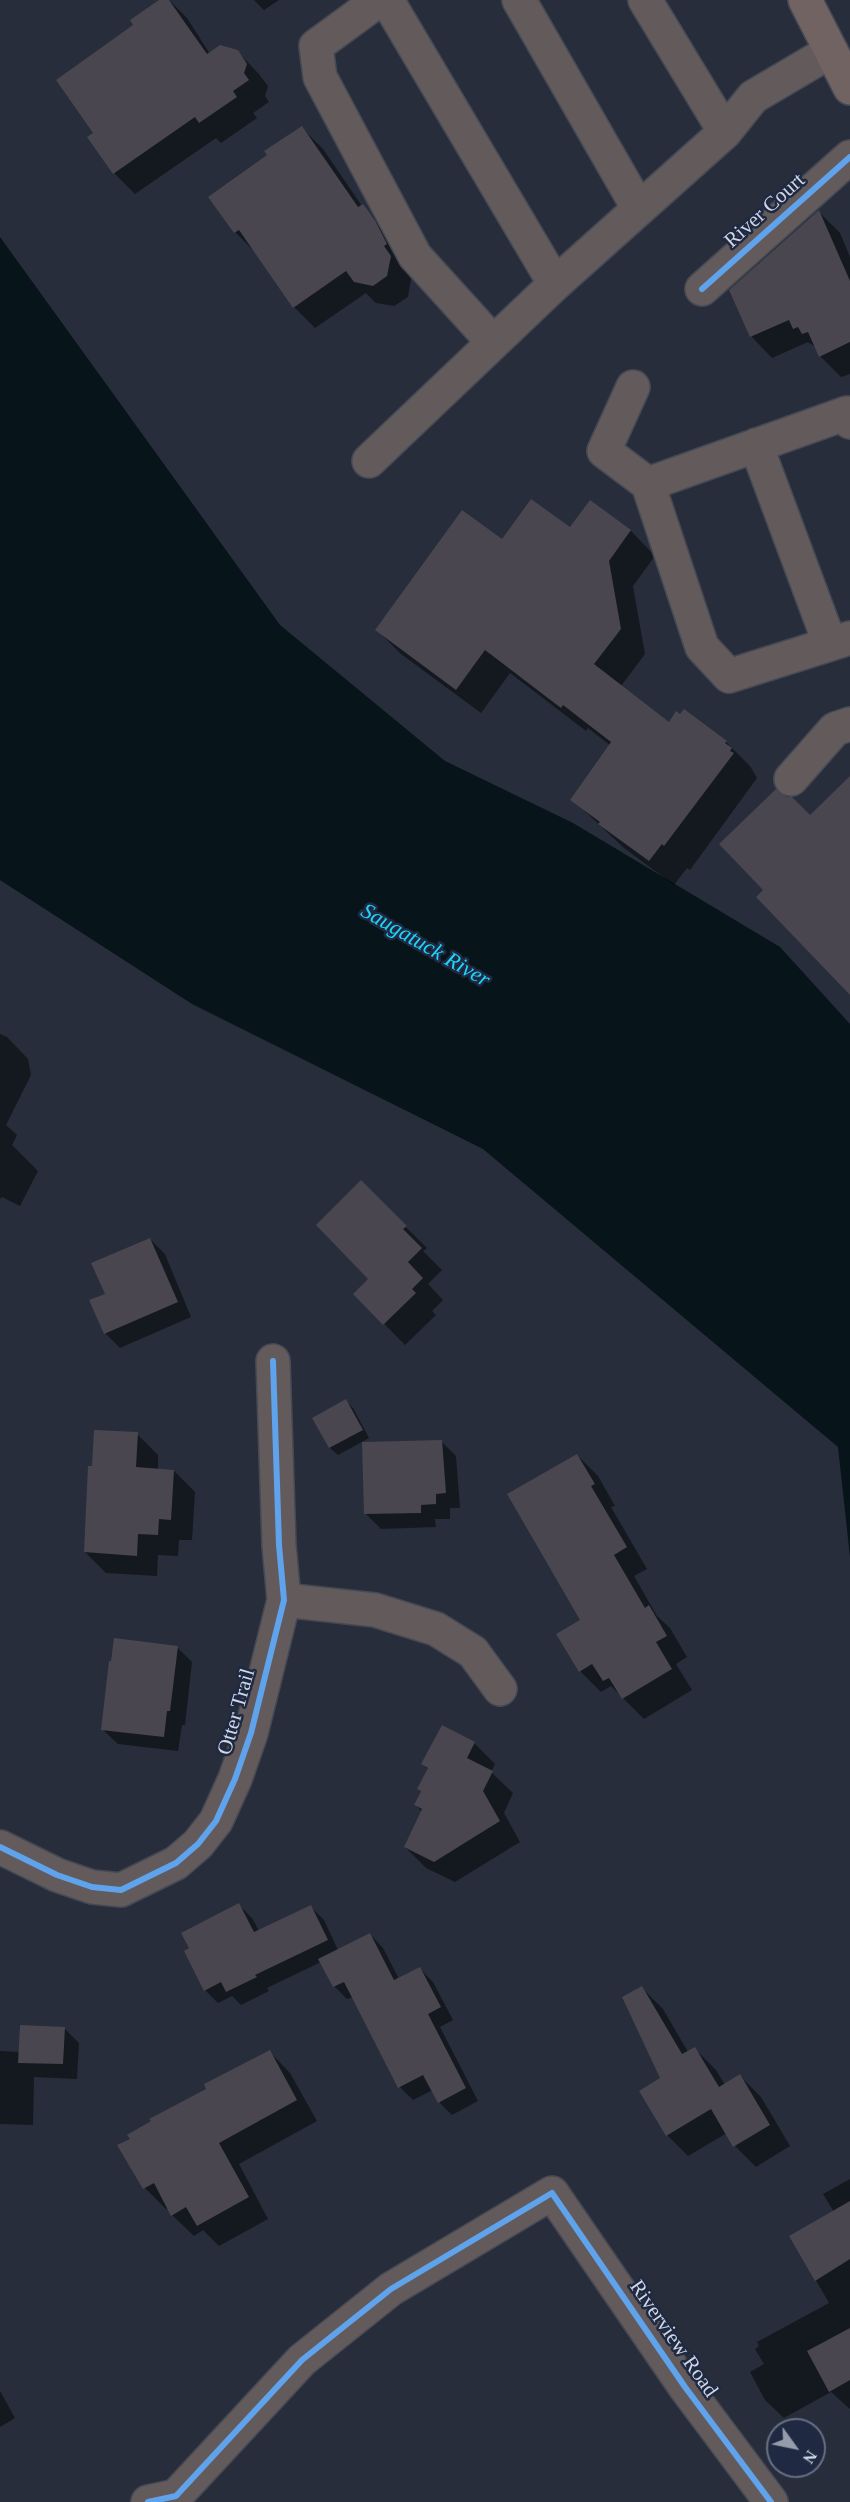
<!DOCTYPE html>
<style>
body{margin:0}
#map{position:relative;width:850px;height:2502px;overflow:hidden;background:#272d3a;font-family:Georgia,serif}
canvas{display:block}
.north{position:absolute;left:766px;top:2418px;width:60px;height:60px;box-sizing:border-box;background:#1f2a42;border:2px solid #666f84;border-radius:50%;rotate:123deg;font-size:16px;font-weight:700;line-height:24px;text-align:center;color:#d0d7e7}
.north::after{content:'';display:block;margin:auto;width:21px;height:27px;background:#959caa;clip-path:polygon(50% 0,100% 100%,50% 72%,0 100%)}
</style>
<div id="map">
<canvas width="850" height="2502"></canvas>
<div class="north">N</div>
</div>
<script>
const context = document.querySelector('canvas').getContext('2d');
context.lineJoin = 'round';
function fillPath(path, color) { context.fillStyle = color; context.fill(path, 'evenodd'); }
function stroke(path, color, width, dash) { context.strokeStyle = color; context.lineWidth = width; context.lineCap = dash ? 'butt' : 'round'; context.setLineDash(dash || []); context.stroke(path); }
function drawText(font, color, halo, rows, align = 'center') {
  context.font = font + ' Georgia,serif'; context.lineWidth = 5; context.setLineDash([]); context.textBaseline = 'middle'; context.strokeStyle = halo; context.fillStyle = color; for (const [text, x, y, turn = 0] of rows) {
    context.save(); context.translate(x, y); context.rotate((+turn || 0) * Math.PI / 180); context.textAlign = isNaN(turn) ? turn : align; if (halo) context.strokeText(text, 0, 0); context.fillText(text, 0, 0); context.restore();
  }
}
fillPath(new Path2D(`
 M 0,237 L 280,625 L 445,761 L 573,823 L 780,947 L 850,1024 L 850,1557 L 838,1447 L 483,1149 L 192,1004 L 0,880 Z`), '#071419');
fillPath(new Path2D(`
 M 162,0 L 169,0 L 187,18 L 210,54 L 237,51 L 258,73 L 268,86 L 265,96 L 269,102 L 253,113 L 257,118 L 221,143 L 216,138 L 135,194 L 114,173 L 95,133 L 135,25 Z
 M 254,0 L 279,0 L 264,10 Z
 M 302,128 L 323,149 L 362,206 L 384,227 L 411,279 L 408,297 L 394,306 L 376,303 L 366,293 L 315,328 L 294,307 L 256,253 L 235,232 L 269,155 Z
 M 819,212 L 840,233 L 850,257 L 850,374 L 841,377 L 820,356 L 817,348 L 808,342 L 772,358 L 751,336 Z
 M 590,502 L 631,531 L 655,556 L 633,586 L 645,654 L 621,686 L 669,724 L 726,742 L 750,766 L 757,778 L 690,870 L 687,868 L 674,885 L 624,848 L 572,799 L 611,746 L 588,728 L 586,731 L 510,673 L 481,713 L 401,654 L 377,630 L 502,541 L 570,529 Z
 M 0,1034 L 7,1037 L 28,1059 L 31,1075 L 6,1125 L 17,1135 L 12,1145 L 38,1171 L 20,1206 L 2,1197 L 0,1199 Z
 M 361,1183 L 427,1248 L 423,1251 L 442,1270 L 428,1284 L 443,1300 L 432,1311 L 436,1315 L 405,1345 L 355,1294 L 370,1279 Z
 M 150,1239 L 165,1254 L 191,1317 L 120,1348 L 105,1333 L 107,1294 Z
 M 346,1401 L 353,1408 L 369,1438 L 338,1455 L 330,1448 L 314,1418 Z
 M 137,1434 L 158,1455 L 158,1470 L 174,1471 L 195,1492 L 192,1540 L 179,1540 L 178,1556 L 158,1555 L 157,1576 L 106,1573 L 85,1552 Z
 M 441,1441 L 456,1456 L 460,1508 L 450,1508 L 450,1519 L 435,1519 L 436,1527 L 381,1529 L 366,1514 Z
 M 577,1455 L 598,1476 L 615,1506 L 611,1507 L 647,1569 L 634,1576 L 657,1616 L 670,1628 L 687,1657 L 676,1664 L 692,1690 L 644,1719 L 611,1686 L 601,1692 L 580,1671 L 582,1620 Z
 M 177,1647 L 192,1662 L 185,1725 L 182,1725 L 178,1751 L 118,1744 L 103,1730 Z
 M 474,1743 L 495,1764 L 491,1772 L 513,1793 L 504,1813 L 520,1842 L 455,1882 L 426,1868 L 405,1847 L 423,1812 L 415,1805 L 429,1770 L 422,1764 Z
 M 239,1905 L 252,1918 L 259,1931 L 311,1907 L 324,1920 L 338,1950 L 370,1934 L 383,1948 L 399,1979 L 420,1969 L 433,1982 L 453,2020 L 440,2027 L 478,2101 L 452,2115 L 439,2102 L 433,2090 L 413,2100 L 400,2087 L 353,1997 L 347,1999 L 334,1986 L 321,1962 L 267,1988 L 269,1991 L 241,2005 L 232,1996 L 218,2003 L 205,1990 Z
 M 642,1988 L 663,2009 L 688,2052 L 695,2049 L 716,2070 L 725,2085 L 740,2076 L 761,2097 L 790,2146 L 756,2167 L 735,2146 L 727,2133 L 688,2156 L 667,2135 L 662,2079 Z
 M 65,2029 L 79,2043 L 77,2079 L 34,2077 L 33,2125 L 0,2124 L 0,2051 L 20,2052 Z
 M 269,2051 L 290,2073 L 317,2121 L 239,2164 L 268,2219 L 219,2246 L 203,2230 L 194,2236 L 172,2215 L 169,2208 L 166,2209 L 145,2188 L 119,2146 Z
 M 850,2179 L 850,2409 L 831,2392 L 784,2418 L 765,2400 L 750,2372 L 764,2364 L 755,2349 L 759,2346 L 757,2342 L 829,2303 L 791,2237 L 834,2212 L 823,2194 Z
 M 0,2391 L 15,2418 L 0,2427 Z`), '#0007');
fillPath(new Path2D(`
 M 159,0 L 169,0 L 207,54 L 220,45 L 238,50 L 247,64 L 244,73 L 249,80 L 233,91 L 237,97 L 199,123 L 195,117 L 113,174 L 87,137 L 93,133 L 56,80 L 133,25 L 130,20 Z
 M 302,126 L 358,207 L 363,204 L 375,220 L 387,244 L 384,246 L 391,256 L 387,276 L 373,286 L 354,282 L 346,271 L 293,308 L 239,230 L 234,233 L 208,197 L 267,155 L 264,151 Z
 M 819,210 L 850,281 L 850,342 L 819,357 L 808,332 L 802,334 L 798,327 L 793,329 L 789,320 L 750,337 L 729,290 Z
 M 531,499 L 570,527 L 590,500 L 631,530 L 609,561 L 621,629 L 594,664 L 669,722 L 676,711 L 680,714 L 684,709 L 727,741 L 725,743 L 732,748 L 730,751 L 734,753 L 664,846 L 662,844 L 649,861 L 598,824 L 600,822 L 570,800 L 611,742 L 563,705 L 561,708 L 485,650 L 456,690 L 375,630 L 462,510 L 502,539 Z
 M 850,776 L 850,995 L 756,897 L 763,890 L 719,844 L 776,789 L 787,797 L 792,797 L 810,815 Z
 M 361,1180 L 407,1226 L 403,1229 L 422,1248 L 408,1262 L 423,1278 L 412,1289 L 416,1293 L 383,1325 L 353,1294 L 368,1279 L 316,1225 Z
 M 150,1238 L 178,1302 L 104,1334 L 89,1300 L 105,1294 L 91,1263 Z
 M 346,1399 L 363,1430 L 329,1448 L 312,1418 Z
 M 94,1430 L 138,1432 L 136,1467 L 174,1470 L 171,1520 L 159,1519 L 158,1535 L 138,1534 L 137,1556 L 84,1552 L 88,1466 L 92,1466 Z
 M 442,1440 L 446,1493 L 436,1494 L 436,1504 L 421,1505 L 421,1513 L 364,1514 L 362,1442 Z
 M 577,1454 L 595,1484 L 591,1486 L 627,1547 L 614,1555 L 645,1608 L 649,1605 L 667,1636 L 656,1642 L 672,1669 L 622,1699 L 609,1678 L 603,1681 L 592,1664 L 579,1672 L 556,1634 L 580,1620 L 507,1494 Z
 M 114,1638 L 178,1646 L 170,1711 L 167,1711 L 164,1737 L 101,1730 L 109,1661 L 111,1661 Z
 M 442,1725 L 475,1742 L 467,1758 L 493,1771 L 483,1791 L 500,1821 L 434,1862 L 404,1847 L 422,1809 L 414,1805 L 421,1791 L 417,1789 L 428,1768 L 421,1764 Z
 M 239,1903 L 254,1932 L 311,1905 L 328,1940 L 255,1975 L 257,1977 L 226,1992 L 221,1982 L 204,1991 L 184,1951 L 189,1948 L 181,1933 Z
 M 370,1933 L 394,1980 L 420,1967 L 441,2007 L 428,2014 L 466,2088 L 438,2103 L 423,2075 L 398,2088 L 344,1982 L 333,1987 L 318,1959 Z
 M 642,1986 L 682,2054 L 695,2047 L 719,2087 L 740,2074 L 770,2125 L 733,2147 L 711,2109 L 666,2136 L 639,2091 L 660,2078 L 622,1997 Z
 M 20,2025 L 65,2027 L 63,2064 L 18,2063 Z
 M 270,2050 L 297,2100 L 219,2143 L 249,2197 L 197,2226 L 186,2207 L 171,2216 L 154,2183 L 143,2189 L 117,2145 L 130,2139 L 127,2135 L 151,2121 L 149,2119 L 206,2089 L 204,2084 Z
 M 850,2201 L 850,2259 L 815,2281 L 789,2236 Z
 M 850,2328 L 850,2380 L 829,2392 L 807,2351 Z`), '#494650');
const minor = new Path2D(`
 M 379,0 L 316,46 L 320,77 L 415,256 L 493,342
 M 387,0 L 555,284
 M 519,0 L 639,209
 M 645,0 L 725,132
 M 702,289 L 850,157
 M 633,387 L 604,451 L 648,484
 M 850,422 L 847,413 L 648,484 L 702,647 L 729,676 L 850,638
 M 756,445 L 830,644
 M 369,461 L 555,284 L 725,132 L 753,97 L 831,51
 M 791,779 L 835,729 L 850,724
 M 284,1600 L 375,1610 L 436,1629 L 473,1652 L 500,1689
 M 0,1847 L 57,1875 L 92,1887 L 121,1890 L 176,1863 L 198,1844 L 216,1821 L 235,1779 L 251,1733 L 284,1600 L 279,1545 L 273,1361
 M 148,2502 L 176,2496 L 302,2360 L 391,2289 L 552,2193 L 685,2387 L 771,2502`);
const major = new Path2D(`
 M 805,0 L 850,88`);
stroke(minor, '#444954', 36);
stroke(major, '#444954', 36);
stroke(minor, '#635a5b', 33);
stroke(major, '#706362', 33);
stroke(new Path2D(`
 M 702,289 L 850,157
 M 0,1847 L 57,1875 L 92,1887 L 121,1890 L 176,1863 L 198,1844 L 216,1821 L 235,1779 L 251,1733 L 284,1600 L 279,1545 L 273,1361
 M 148,2502 L 176,2496 L 302,2360 L 391,2289 L 552,2193 L 685,2387 L 771,2502`), '#60a3ed', 6);
drawText('21px', '#d0d7e7', '#1f2a42', [
 ["River Court",765,211,-42],
 ["Otter Trail",237,1712,-74],
 ["Riverview Road",673,2339,55]
]);
drawText('italic 22px', '#1dd5fa', '#1f2a42', [
 ["Saugatuck River",425,946,30]
]);
</script>
